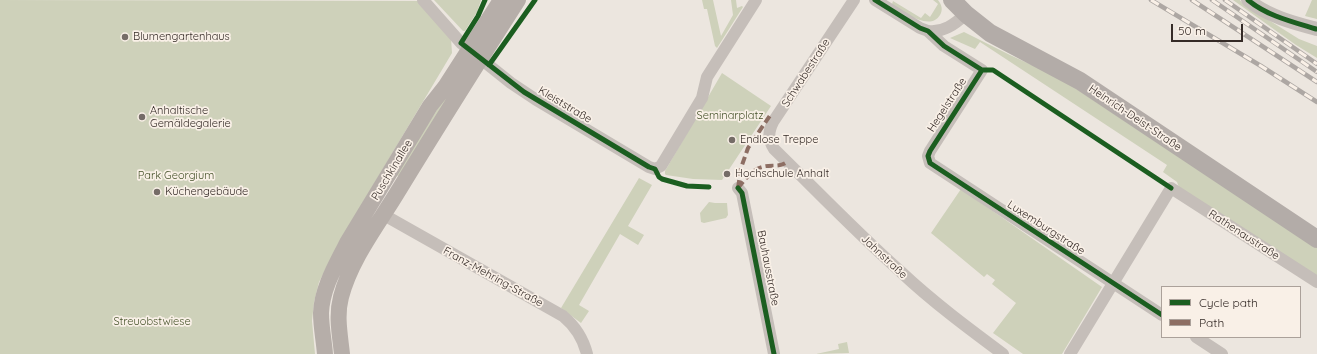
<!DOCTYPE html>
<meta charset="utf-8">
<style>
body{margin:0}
#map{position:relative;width:1317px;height:354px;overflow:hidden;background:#ece6df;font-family:Quicksand,sans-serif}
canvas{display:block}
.legend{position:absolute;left:1161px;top:286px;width:140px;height:52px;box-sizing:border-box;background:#f9f0e7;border:1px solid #aba19a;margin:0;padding:5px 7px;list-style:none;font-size:12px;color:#352b27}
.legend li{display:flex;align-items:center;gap:8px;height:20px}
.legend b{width:20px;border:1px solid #aba19a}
.scale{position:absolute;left:1171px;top:24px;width:72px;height:18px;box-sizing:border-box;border:2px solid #352b27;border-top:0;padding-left:5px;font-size:12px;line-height:14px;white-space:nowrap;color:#352b27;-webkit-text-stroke:3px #f9f0e7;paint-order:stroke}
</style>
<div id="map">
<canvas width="1317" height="354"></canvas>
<ul class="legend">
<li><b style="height:5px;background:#1b5e20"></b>Cycle path</li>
<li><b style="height:5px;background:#8d6e63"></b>Path</li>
</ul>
<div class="scale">50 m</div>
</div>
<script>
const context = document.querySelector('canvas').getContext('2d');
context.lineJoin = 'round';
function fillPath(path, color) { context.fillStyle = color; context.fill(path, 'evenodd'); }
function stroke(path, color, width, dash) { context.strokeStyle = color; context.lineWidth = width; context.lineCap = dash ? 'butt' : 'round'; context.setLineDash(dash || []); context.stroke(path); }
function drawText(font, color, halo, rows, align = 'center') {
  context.font = font + ' Quicksand,sans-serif'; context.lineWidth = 3.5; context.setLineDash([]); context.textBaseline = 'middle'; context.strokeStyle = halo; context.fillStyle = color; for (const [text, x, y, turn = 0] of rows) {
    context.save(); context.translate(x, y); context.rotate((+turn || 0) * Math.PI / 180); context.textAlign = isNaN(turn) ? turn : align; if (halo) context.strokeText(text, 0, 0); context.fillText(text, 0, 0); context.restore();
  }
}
fillPath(new Path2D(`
 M 0,0 L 421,1 L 451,38 L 452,53 L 341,239 L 319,282 L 314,302 L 312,321 L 315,354 L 0,354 Z
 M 434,0 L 481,0 L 477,12 L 465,31 L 463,31 Z
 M 702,0 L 713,0 L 721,36 L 733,15 L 731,0 L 736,0 L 737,8 L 742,6 L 743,7 L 717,48 L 715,46 L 707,9 L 704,9 Z
 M 933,0 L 938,0 C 942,5 943,10 940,15 C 930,32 902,11 892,4 L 893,1 L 921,18 L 925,13 L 930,17 L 938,4 Z
 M 1233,0 L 1240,0 L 1243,4 L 1299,39 L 1317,46 L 1317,58 L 1296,45 Z
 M 1312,0 L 1317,0 L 1317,19 L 1305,16 Z
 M 964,32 L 1010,55 L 1060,78 L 1317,248 L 1317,278 L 1181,193 L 1177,182 L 1163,172 L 1167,165 L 980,42 L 975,49 L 950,38 Z
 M 460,72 L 465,75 L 401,178 L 395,174 L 435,113 Z
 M 722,73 L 771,106 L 722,180 L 693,179 L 666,175 L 665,174 L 665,171 Z
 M 639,178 L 652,185 L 628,226 L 644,235 L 638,245 L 620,234 L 579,305 L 589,311 L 581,323 L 561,308 Z
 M 961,189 L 1102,287 L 1062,354 L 1023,354 L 993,333 L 1016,303 L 992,284 L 995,280 L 987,274 L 984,277 L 931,233 Z
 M 709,202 L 715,203 L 727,203 L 728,215 L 726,218 L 704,223 L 701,222 L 700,213 Z
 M 847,342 L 849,353 L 816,354 L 839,349 L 838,344 Z`), '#ced1ba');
stroke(new Path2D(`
 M 423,0 L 461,43 L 511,83 L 535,99 L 649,167 L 655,169 L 661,166 L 702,98 L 707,77 L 756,0
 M 854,0 L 773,122 C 768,132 768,139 774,149 C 816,190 857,233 901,272 C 933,302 968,328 1003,354
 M 875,0 L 920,28 L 928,31 L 944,46 L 982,70 L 930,151 L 928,156 L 930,163 L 1162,315
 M 928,31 C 943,33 955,24 966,14
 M 738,188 L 742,193 L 774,354
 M 384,215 L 563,316 C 575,326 583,338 587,354
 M 1196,337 L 1222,354
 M 1070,354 L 1171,188 L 1317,282`), '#c5beb9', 12);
stroke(new Path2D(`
 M 1248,0 C 1267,16 1294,23 1317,29`), '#c5beb9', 14);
stroke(new Path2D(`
 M 325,354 C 324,341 321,327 321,313 C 322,288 336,265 347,243 L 430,106 L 445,87 L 501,0
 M 342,354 C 340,335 336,316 341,297 C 351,259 377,226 397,193 C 437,128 477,64 518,0`), '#b6aea9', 16);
stroke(new Path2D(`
 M 952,0 L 966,14 L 990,33 L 1080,81 L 1317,239`), '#b3aca8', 18);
const rail = new Path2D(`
 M 1151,0 L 1261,66 L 1317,102
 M 1192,0 L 1317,82
 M 1212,0 L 1317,72
 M 1225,0 L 1317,64`);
stroke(rail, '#ada7a3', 4.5);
stroke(rail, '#f9f0e7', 3, [9]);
stroke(new Path2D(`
 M 738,188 L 741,168 L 748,148 L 771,114
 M 738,188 C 745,180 751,170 762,167 C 770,164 780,168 787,162`), '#8d6e63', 4, [8, 4]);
stroke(new Path2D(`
 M 485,0 L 478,16 L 461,43 L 524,92 L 649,167 L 655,169 L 659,177 L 662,179 L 687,186 L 709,187
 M 875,0 L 920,28 L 928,31 L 944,46 L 982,70
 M 1248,0 C 1267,16 1293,22 1316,29
 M 489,65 L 535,0
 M 982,70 L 930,151 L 928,156 L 930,163 L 1162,315
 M 982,70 L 993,70 L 1171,188
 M 738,188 L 742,193 L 774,354`), '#1b5e20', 5);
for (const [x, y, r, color] of [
 [125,37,4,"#756c67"],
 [142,117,4,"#756c67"],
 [732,140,4,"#756c67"],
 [727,174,4,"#756c67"],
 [157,192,4,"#756c67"]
]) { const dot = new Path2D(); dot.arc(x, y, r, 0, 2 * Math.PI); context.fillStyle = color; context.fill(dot); stroke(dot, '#f9f0e7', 1.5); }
drawText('11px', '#352b27', '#f9f0e7', [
 ["Blumengartenhaus",133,37],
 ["Anhaltische",150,111],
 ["Gemäldegalerie",150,124],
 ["Endlose Treppe",740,140],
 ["Hochschule Anhalt",735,174],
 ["Küchengebäude",165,192]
], 'left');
drawText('11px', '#352b27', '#f9f0e7', [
 ["Schwabestraße",806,73,-57],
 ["Kleiststraße",565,105,31],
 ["Hegelstraße",947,105,-57],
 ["Heinrich-Deist-Straße",1135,118,34],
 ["Puschkinallee",392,170,-59],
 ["Luxemburgstraße",1046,228,33],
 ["Rathenaustraße",1244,235,33],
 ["Jahnstraße",884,257,43],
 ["Bauhausstraße",768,268,79],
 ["Franz-Mehring-Straße",493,277,29]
]);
drawText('11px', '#46532b', '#f9f0e7', [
 ["Seminarplatz",730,116],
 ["Park Georgium",176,176],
 ["Streuobstwiese",152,322]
]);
</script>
